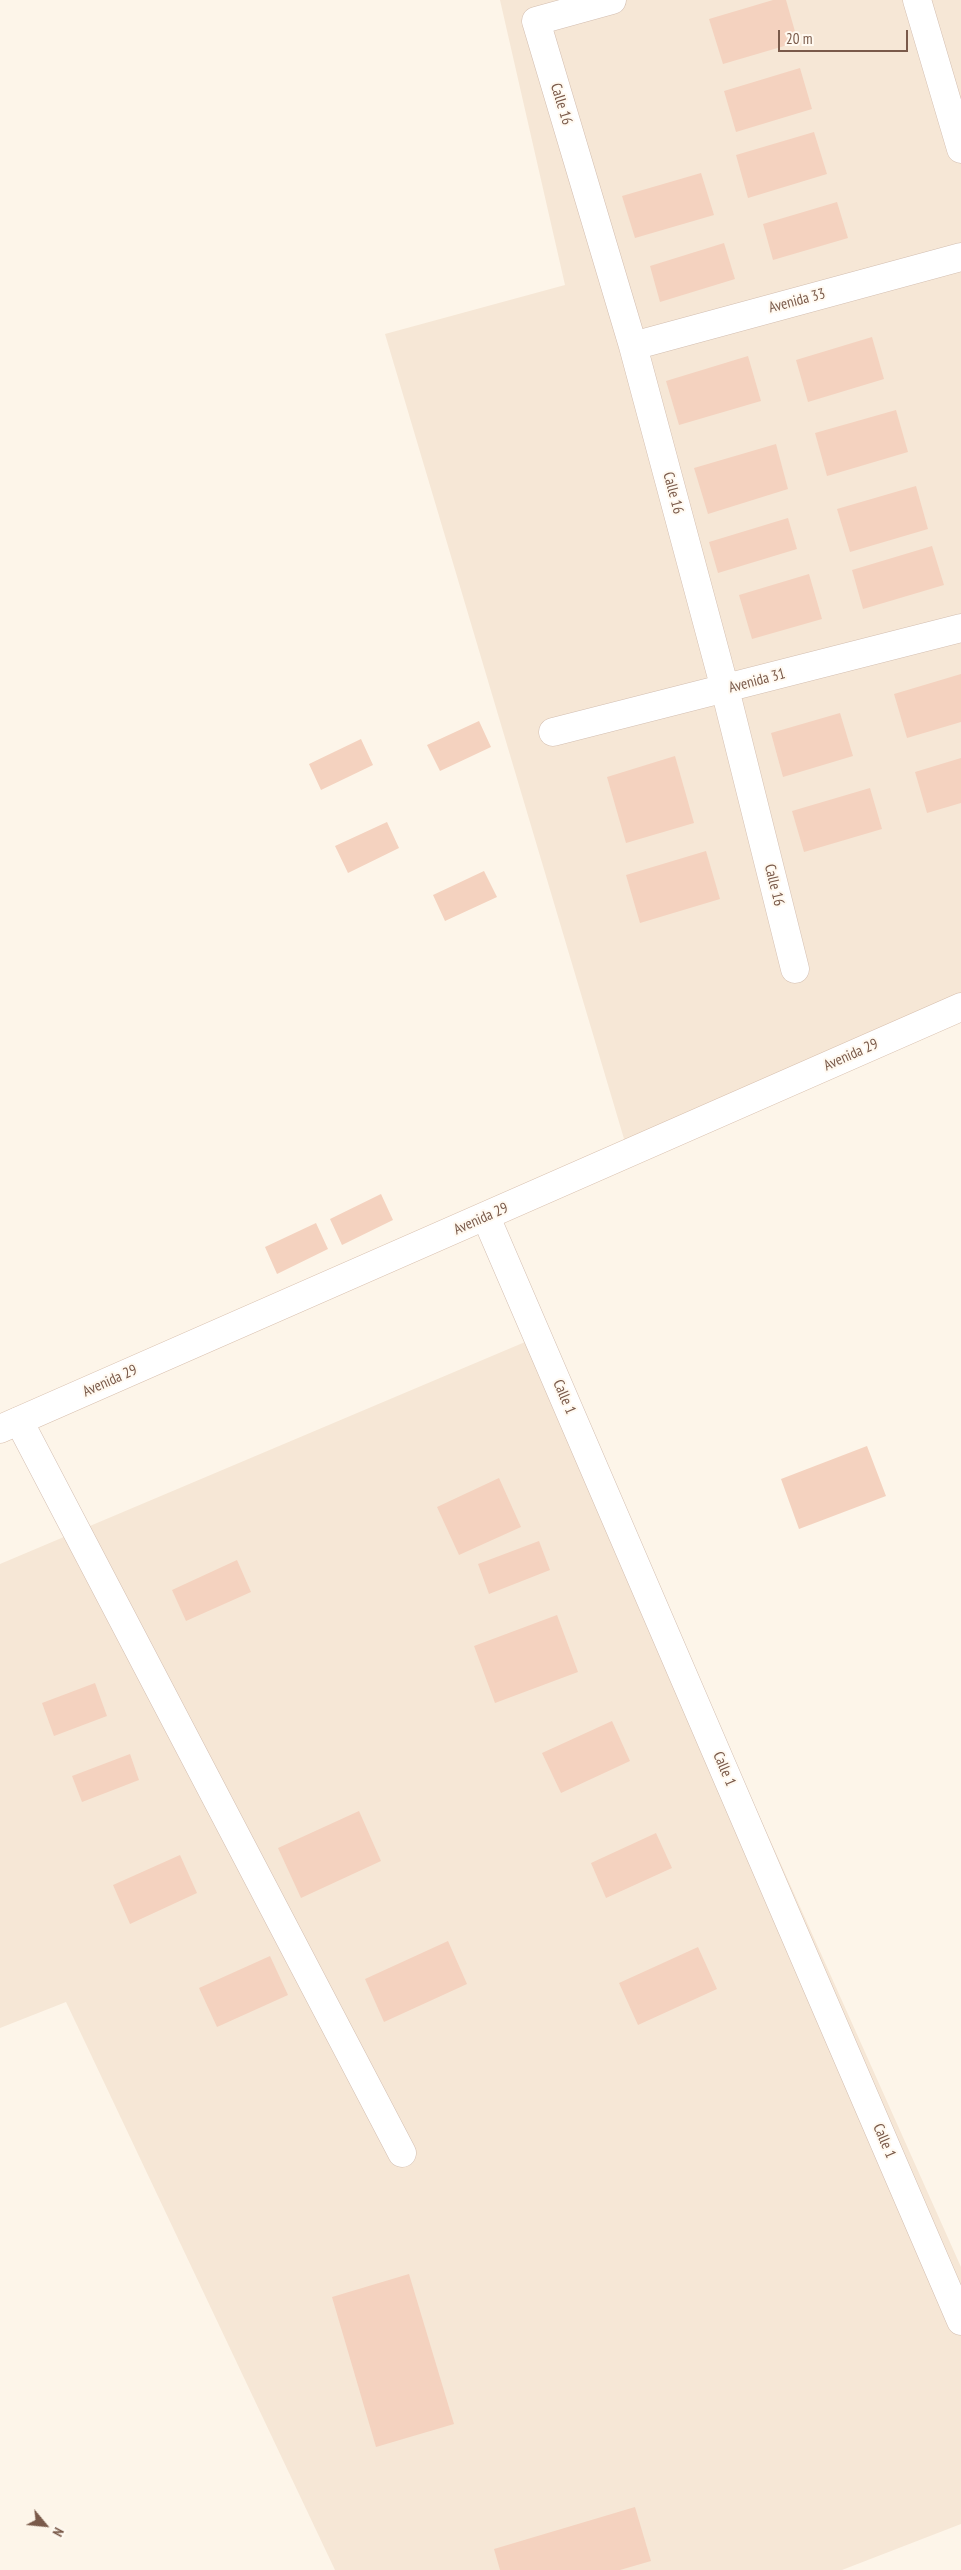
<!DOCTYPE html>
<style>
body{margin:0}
#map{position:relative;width:961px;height:2570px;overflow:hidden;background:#fdf5e9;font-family:"PT Sans Narrow",sans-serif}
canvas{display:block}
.north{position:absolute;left:20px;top:2500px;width:50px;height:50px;-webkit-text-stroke:4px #fff9f0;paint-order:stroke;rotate:118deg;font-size:14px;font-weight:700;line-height:20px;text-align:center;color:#7a5a4a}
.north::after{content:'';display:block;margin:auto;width:18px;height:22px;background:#7a5a4a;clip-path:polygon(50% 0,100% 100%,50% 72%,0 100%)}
.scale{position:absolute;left:778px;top:30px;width:130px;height:22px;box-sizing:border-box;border:2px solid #7a5a4a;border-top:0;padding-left:6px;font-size:15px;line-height:18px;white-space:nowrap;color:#7a5a4a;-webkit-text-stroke:4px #fff9f0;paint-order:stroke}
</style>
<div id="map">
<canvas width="961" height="2570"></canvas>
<div class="north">N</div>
<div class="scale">20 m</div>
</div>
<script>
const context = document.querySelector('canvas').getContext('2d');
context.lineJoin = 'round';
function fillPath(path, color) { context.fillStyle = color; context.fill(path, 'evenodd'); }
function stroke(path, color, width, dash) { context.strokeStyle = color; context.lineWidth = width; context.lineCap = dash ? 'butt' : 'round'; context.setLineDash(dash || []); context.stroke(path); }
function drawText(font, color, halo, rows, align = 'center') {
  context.font = font + ' "PT Sans Narrow",sans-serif'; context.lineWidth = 4; context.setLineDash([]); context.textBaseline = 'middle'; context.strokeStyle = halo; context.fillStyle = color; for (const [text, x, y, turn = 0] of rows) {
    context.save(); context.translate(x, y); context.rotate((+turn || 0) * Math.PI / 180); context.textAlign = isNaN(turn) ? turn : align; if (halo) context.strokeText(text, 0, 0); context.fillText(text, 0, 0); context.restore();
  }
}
fillPath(new Path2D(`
 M 500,0 L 961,0 L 961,1020 L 630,1159 L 385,334 L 565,285 Z
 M 544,1334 L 961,2267 L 961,2524 L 842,2570 L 335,2570 L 66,2002 L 0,2028 L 0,1564 Z`), '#f6e7d6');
fillPath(new Path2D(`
 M 773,0 L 786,0 L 798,42 L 723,64 L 709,19 Z
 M 800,68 L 812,109 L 736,132 L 724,91 Z
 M 814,132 L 827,174 L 748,198 L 736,155 Z
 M 701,173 L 714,215 L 635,238 L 622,196 Z
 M 837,202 L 848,238 L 773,260 L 763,224 Z
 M 724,243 L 735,279 L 660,302 L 650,266 Z
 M 872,337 L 884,379 L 808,402 L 796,360 Z
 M 748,356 L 761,401 L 679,425 L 666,381 Z
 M 896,410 L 908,452 L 827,476 L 815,433 Z
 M 776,444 L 788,489 L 708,514 L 694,468 Z
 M 916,486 L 928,529 L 850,552 L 837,509 Z
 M 788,518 L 797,549 L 718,573 L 709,542 Z
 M 932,546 L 944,585 L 863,609 L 852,570 Z
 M 809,574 L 822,619 L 752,639 L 739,595 Z
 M 961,674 L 961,722 L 907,738 L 894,694 Z
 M 840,713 L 853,756 L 783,777 L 771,733 Z
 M 479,721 L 491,747 L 440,771 L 427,745 Z
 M 361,739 L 373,765 L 321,790 L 309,764 Z
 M 675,756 L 694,823 L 626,843 L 607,777 Z
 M 961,758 L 961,803 L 927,813 L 915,772 Z
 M 870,788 L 882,829 L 804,852 L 792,811 Z
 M 387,822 L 399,848 L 348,873 L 335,846 Z
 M 706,851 L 720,899 L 640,923 L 626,875 Z
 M 484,871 L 497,897 L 445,921 L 433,895 Z
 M 381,1194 L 393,1220 L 342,1245 L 330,1219 Z
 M 316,1223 L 328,1249 L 277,1274 L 265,1247 Z
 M 867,1446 L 886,1496 L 799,1529 L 781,1479 Z
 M 499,1478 L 521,1527 L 459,1555 L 437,1507 Z
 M 539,1541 L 550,1570 L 489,1594 L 478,1564 Z
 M 237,1560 L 251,1592 L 186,1621 L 172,1590 Z
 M 557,1615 L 578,1672 L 495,1703 L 474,1646 Z
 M 95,1683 L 107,1716 L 54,1736 L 42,1703 Z
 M 612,1721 L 630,1761 L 561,1793 L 542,1753 Z
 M 130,1754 L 139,1780 L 82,1802 L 72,1776 Z
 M 359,1811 L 381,1861 L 301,1898 L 278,1848 Z
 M 656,1833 L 672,1868 L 606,1898 L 591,1863 Z
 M 180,1855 L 197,1893 L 130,1924 L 113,1885 Z
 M 448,1941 L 467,1984 L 384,2022 L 365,1979 Z
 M 698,1947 L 717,1989 L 638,2025 L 619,1983 Z
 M 270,1956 L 288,1995 L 217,2027 L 199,1988 Z
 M 409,2274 L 454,2424 L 376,2447 L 332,2297 Z
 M 635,2507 L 651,2561 L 620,2570 L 500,2570 L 494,2549 Z`), '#f4d2bf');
const minor = new Path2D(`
 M 612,0 L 536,21 L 633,346 L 725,689 L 795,969
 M 633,346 L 961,257
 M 553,732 L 961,628
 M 486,1217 L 961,2321
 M 19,1421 L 402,2153`);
const tertiary = new Path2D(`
 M 917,0 L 961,149`);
const secondary = new Path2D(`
 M 0,1429 L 961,1007`);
stroke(minor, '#d3beb0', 29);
stroke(tertiary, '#d3beb0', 29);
stroke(secondary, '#d7beac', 29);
stroke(minor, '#fff', 28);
stroke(tertiary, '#fff', 28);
stroke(secondary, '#fff', 28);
drawText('15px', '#7a5a4a', '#fff9f0', [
 ["Calle 16",561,104,73],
 ["Avenida 33",797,301,-15],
 ["Calle 16",673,493,75],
 ["Avenida 31",757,681,-15],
 ["Calle 16",774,885,76],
 ["Avenida 29",851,1055,-24],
 ["Avenida 29",481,1219,-24],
 ["Avenida 29",110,1381,-24],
 ["Calle 1",564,1397,67],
 ["Calle 1",724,1769,67],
 ["Calle 1",884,2141,67]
]);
</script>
